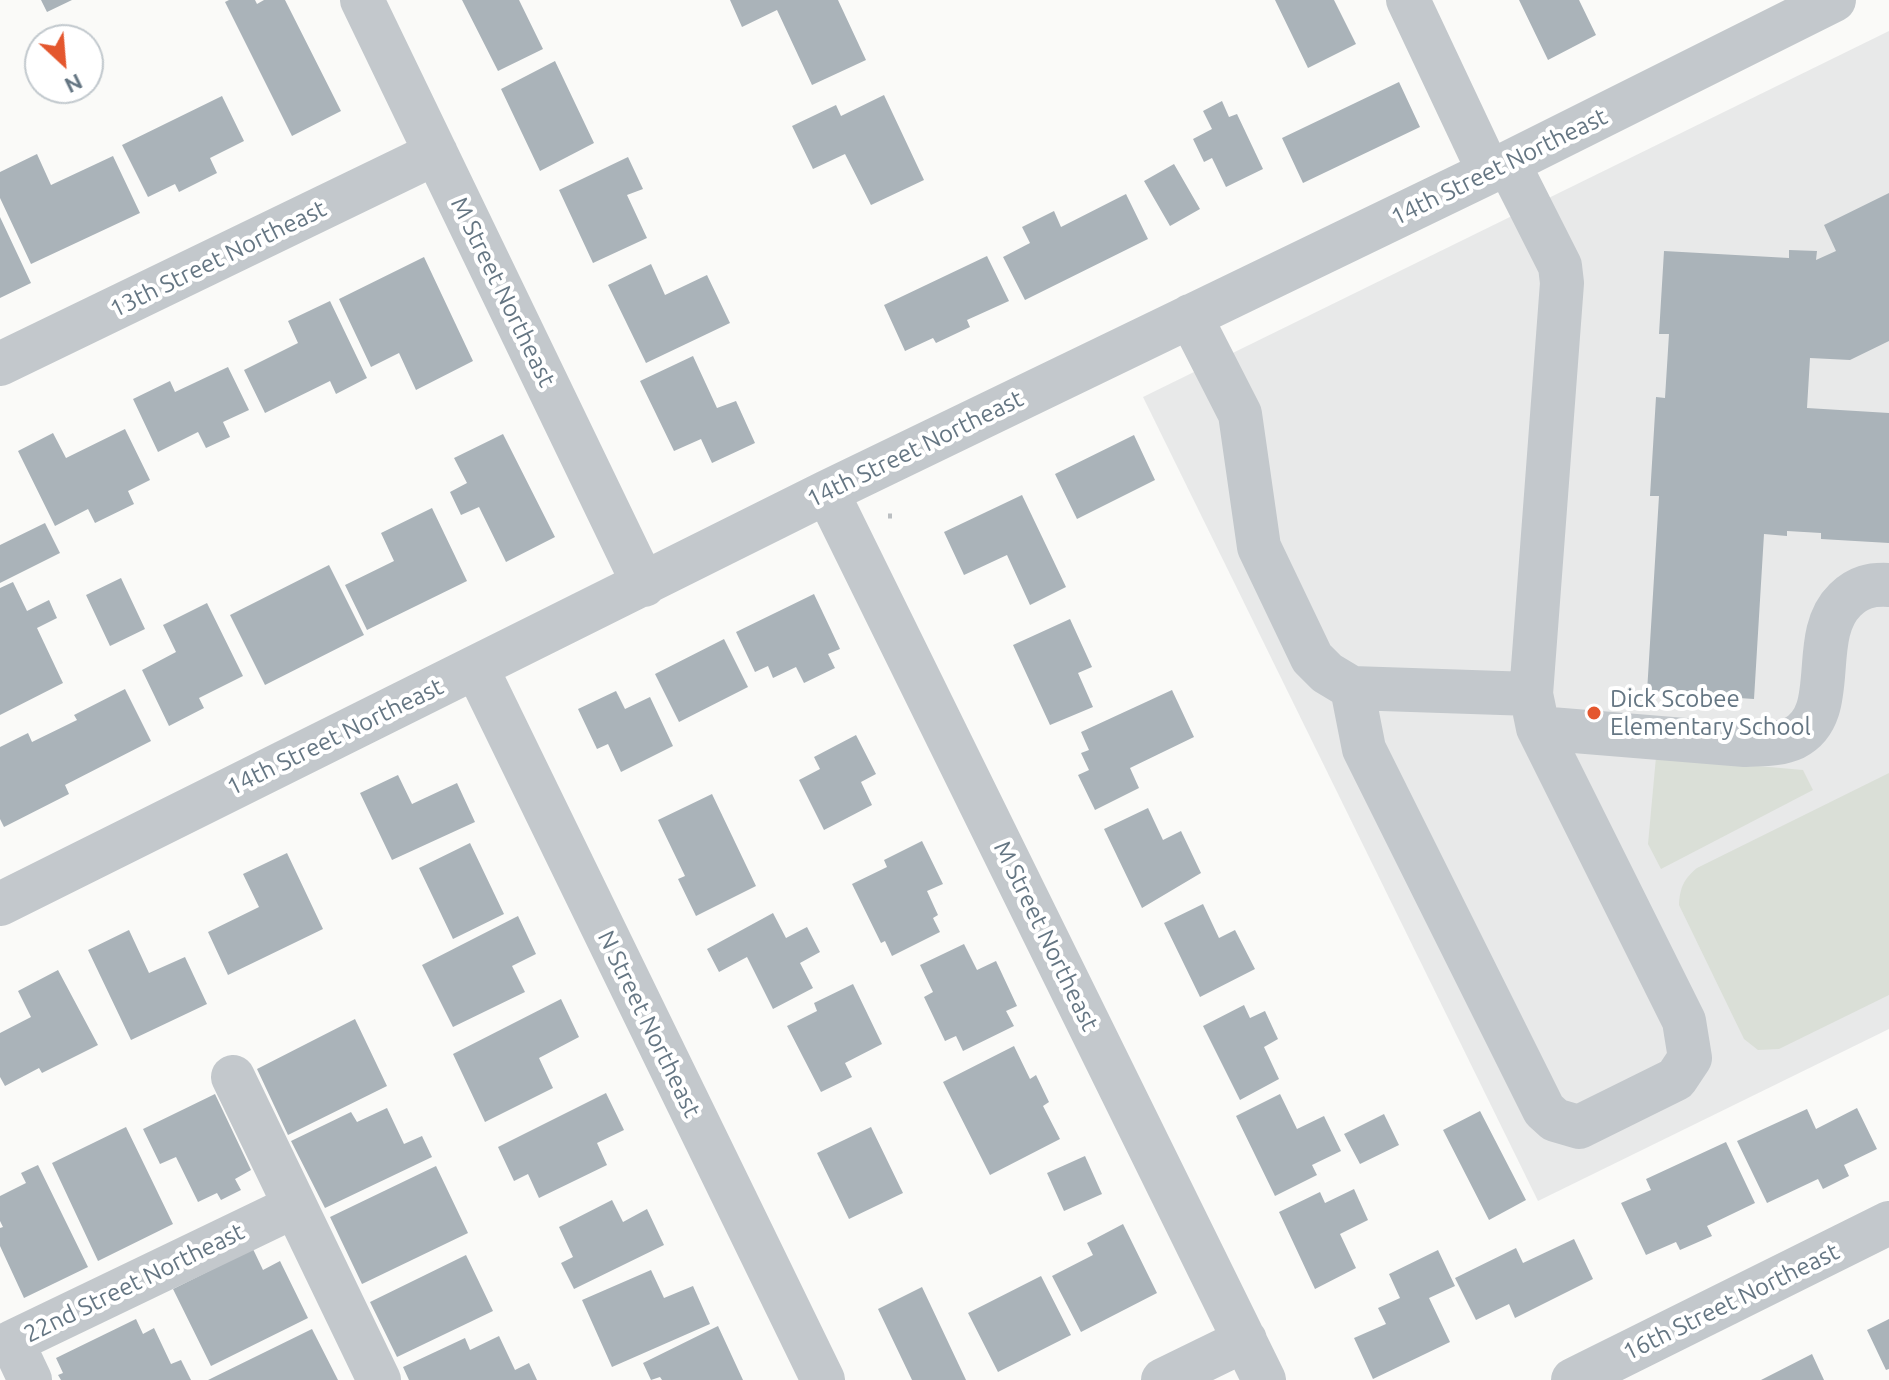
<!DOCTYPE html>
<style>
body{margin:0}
#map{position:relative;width:1889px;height:1380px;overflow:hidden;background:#fafaf8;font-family:Ubuntu,sans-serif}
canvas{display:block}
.north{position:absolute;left:24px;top:24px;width:80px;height:80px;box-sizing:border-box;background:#fff;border:2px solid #c1c8cd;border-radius:50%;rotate:154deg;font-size:22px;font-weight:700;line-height:32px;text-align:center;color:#657683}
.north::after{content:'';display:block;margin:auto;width:28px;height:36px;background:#e4572e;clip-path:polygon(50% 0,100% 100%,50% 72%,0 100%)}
</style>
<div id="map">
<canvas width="1889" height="1380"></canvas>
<div class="north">N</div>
</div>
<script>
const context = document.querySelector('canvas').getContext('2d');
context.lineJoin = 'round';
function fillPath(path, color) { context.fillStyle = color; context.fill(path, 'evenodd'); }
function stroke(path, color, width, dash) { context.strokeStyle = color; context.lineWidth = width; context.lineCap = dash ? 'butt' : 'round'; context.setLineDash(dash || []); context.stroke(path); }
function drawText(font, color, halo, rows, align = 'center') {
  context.font = font + ' Ubuntu,sans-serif'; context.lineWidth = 8; context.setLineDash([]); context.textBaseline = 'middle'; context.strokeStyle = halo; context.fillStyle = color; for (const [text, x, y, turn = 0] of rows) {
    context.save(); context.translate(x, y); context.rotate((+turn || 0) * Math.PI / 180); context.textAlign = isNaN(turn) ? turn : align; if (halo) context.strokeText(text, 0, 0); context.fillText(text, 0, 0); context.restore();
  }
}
fillPath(new Path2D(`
 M 1889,31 L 1889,1029 L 1538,1201 L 1143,397 Z`), '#e8e9e9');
fillPath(new Path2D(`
 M 1656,757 L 1803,770 L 1813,790 L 1661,869 L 1648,844 Z
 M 1889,773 L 1889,995 L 1779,1049 L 1758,1050 L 1744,1039 L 1679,905 C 1680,887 1684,879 1697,868 Z`), '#dadfd7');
fillPath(new Path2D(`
 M 41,0 L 72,0 L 47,12 Z
 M 229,0 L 255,0 L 257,4 L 264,0 L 285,0 L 341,111 L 292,136 L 225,2 Z
 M 462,0 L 519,0 L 543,49 L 498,71 Z
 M 730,0 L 838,0 L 866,60 L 812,85 L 777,10 L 742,27 Z
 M 1275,0 L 1334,0 L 1356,44 L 1308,68 Z
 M 1519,0 L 1579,0 L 1596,35 L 1548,60 Z
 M 555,61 L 594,143 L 540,171 L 501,89 Z
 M 1399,82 L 1420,127 L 1303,183 L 1282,138 Z
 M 884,95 L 924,180 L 871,205 L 845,154 L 813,169 L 792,126 L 836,105 L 841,116 Z
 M 222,96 L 244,141 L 210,158 L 217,173 L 179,192 L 175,184 L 148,197 L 122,145 Z
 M 1222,101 L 1229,117 L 1237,114 L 1263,169 L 1226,187 L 1212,158 L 1204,162 L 1193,139 L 1212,129 L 1203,111 Z
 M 37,154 L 51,185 L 113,156 L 140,213 L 31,264 L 0,198 L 0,172 Z
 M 628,157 L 643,189 L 627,195 L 647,238 L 593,263 L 559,190 Z
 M 1174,164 L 1200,209 L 1170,226 L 1144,181 Z
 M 1889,193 L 1889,341 L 1850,360 L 1810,358 L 1807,408 L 1889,413 L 1889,543 L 1821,539 L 1821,533 L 1787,531 L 1787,536 L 1764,534 L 1754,699 L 1647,692 L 1659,496 L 1650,496 L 1656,397 L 1665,398 L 1669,334 L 1659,334 L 1664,251 L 1789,258 L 1789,250 L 1817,251 L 1816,260 L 1836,251 L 1824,225 Z
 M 1126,194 L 1148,239 L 1025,300 L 1003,257 L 1030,243 L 1022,227 L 1054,211 L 1061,227 Z
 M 0,217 L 31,283 L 0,298 Z
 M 987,256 L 1009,301 L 967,320 L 970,327 L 936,343 L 933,338 L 905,351 L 884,305 Z
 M 424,257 L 473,361 L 416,390 L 399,353 L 371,367 L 339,299 Z
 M 651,264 L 665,295 L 707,275 L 730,323 L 646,363 L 608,285 Z
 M 330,301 L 367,378 L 336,394 L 330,381 L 265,413 L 244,370 L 298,343 L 288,321 Z
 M 693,356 L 717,408 L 736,401 L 755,443 L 712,463 L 701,439 L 674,451 L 640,381 Z
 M 228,367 L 249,410 L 223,422 L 230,437 L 206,448 L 198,432 L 158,452 L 133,399 L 170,381 L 175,392 Z
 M 125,429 L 150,480 L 128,491 L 134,504 L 95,523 L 88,509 L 55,526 L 18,451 L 53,433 L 66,458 Z
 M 503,434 L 555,537 L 506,562 L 479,507 L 461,515 L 450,492 L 467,483 L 454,458 Z
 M 1134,435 L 1155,480 L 1077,519 L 1055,474 Z
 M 1022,495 L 1066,587 L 1030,605 L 1007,555 L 964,575 L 944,532 Z
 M 432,508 L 467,581 L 367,630 L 345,585 L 394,561 L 381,533 Z
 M 45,523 L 60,553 L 0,583 L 0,545 Z
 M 329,565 L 364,635 L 265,685 L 230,615 Z
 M 121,578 L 145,629 L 110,646 L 86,595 Z
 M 13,582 L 27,611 L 49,600 L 57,618 L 37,628 L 63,683 L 0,715 L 0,588 Z
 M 814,594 L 840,649 L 828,654 L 835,668 L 804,683 L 796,667 L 773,678 L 768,666 L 755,672 L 736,632 Z
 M 207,603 L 243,676 L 199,698 L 204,708 L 169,726 L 142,670 L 176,652 L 163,625 Z
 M 1070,619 L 1092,667 L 1078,673 L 1093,707 L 1050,725 L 1013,645 Z
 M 724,639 L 748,687 L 679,722 L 655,674 Z
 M 125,689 L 151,741 L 65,785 L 69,794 L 4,827 L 0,819 L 0,747 L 28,733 L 32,742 L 77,720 L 74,715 Z
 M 1172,690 L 1194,737 L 1130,768 L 1139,788 L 1095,810 L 1078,775 L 1089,770 L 1081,753 L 1089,750 L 1081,732 Z
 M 616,691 L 625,709 L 650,697 L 673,746 L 621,772 L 608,744 L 597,749 L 578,709 Z
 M 856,735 L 876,774 L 861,782 L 872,805 L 824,830 L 799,780 L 820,769 L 814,757 Z
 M 398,775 L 412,804 L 457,783 L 475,822 L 392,860 L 360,793 Z
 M 712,794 L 756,886 L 696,916 L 678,879 L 685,876 L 658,820 Z
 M 1148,808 L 1163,840 L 1181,831 L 1201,873 L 1142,908 L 1104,829 Z
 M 922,841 L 943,884 L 927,891 L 938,915 L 933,918 L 940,932 L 892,956 L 885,941 L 881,943 L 852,884 L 887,867 L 884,860 Z
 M 470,843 L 504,914 L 453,939 L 419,868 Z
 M 287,853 L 323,929 L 228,975 L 208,932 L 259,907 L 243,874 Z
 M 1203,904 L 1219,938 L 1235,930 L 1255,969 L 1200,997 L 1164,923 Z
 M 773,913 L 786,938 L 807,927 L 820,952 L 800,963 L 813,988 L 773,1009 L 747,957 L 719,972 L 707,949 Z
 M 518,916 L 536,954 L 512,966 L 525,992 L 453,1027 L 422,965 Z
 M 129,930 L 149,973 L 185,957 L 207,1004 L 131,1040 L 88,950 Z
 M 964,944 L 977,970 L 996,961 L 1017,1006 L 1006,1011 L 1014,1026 L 963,1051 L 956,1036 L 945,1041 L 924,997 L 933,992 L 920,965 Z
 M 58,970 L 98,1045 L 42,1073 L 39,1068 L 5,1086 L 0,1077 L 0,1033 L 31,1017 L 18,991 Z
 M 853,984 L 882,1044 L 845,1063 L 852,1077 L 821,1092 L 787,1026 L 817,1011 L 814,1003 Z
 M 561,999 L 579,1037 L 539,1058 L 553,1088 L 485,1122 L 453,1054 Z
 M 1244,1005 L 1250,1018 L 1265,1011 L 1278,1039 L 1264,1047 L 1279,1079 L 1240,1100 L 1203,1026 Z
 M 355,1019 L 387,1086 L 288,1135 L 257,1069 Z
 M 1014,1046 L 1030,1079 L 1036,1075 L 1049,1102 L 1043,1106 L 1060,1139 L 990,1175 L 943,1082 Z
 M 606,1093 L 624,1130 L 597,1143 L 607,1165 L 539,1198 L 528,1174 L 514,1181 L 498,1147 Z
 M 215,1094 L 251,1170 L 235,1179 L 241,1190 L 221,1200 L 217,1193 L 198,1202 L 176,1157 L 160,1164 L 143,1129 Z
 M 1280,1094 L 1297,1129 L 1324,1116 L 1341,1151 L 1312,1165 L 1317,1175 L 1275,1196 L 1236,1116 Z
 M 387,1108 L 404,1144 L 422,1136 L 432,1157 L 325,1208 L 291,1141 L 351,1112 L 357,1122 Z
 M 1857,1108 L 1877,1149 L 1844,1165 L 1849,1176 L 1823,1189 L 1818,1179 L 1767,1203 L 1737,1141 L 1807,1109 L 1816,1129 Z
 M 1480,1111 L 1526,1200 L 1489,1220 L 1443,1130 Z
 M 1384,1114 L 1399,1145 L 1360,1164 L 1344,1134 Z
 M 126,1127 L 173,1224 L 98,1261 L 52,1163 Z
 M 871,1127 L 903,1193 L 849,1219 L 817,1153 Z
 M 1726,1142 L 1755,1203 L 1707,1226 L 1712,1236 L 1680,1250 L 1676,1242 L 1646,1255 L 1621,1203 L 1651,1190 L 1646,1179 Z
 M 1085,1156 L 1102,1194 L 1064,1211 L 1047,1173 Z
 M 38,1165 L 88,1267 L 24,1298 L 0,1246 L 0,1228 L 3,1227 L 0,1221 L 0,1196 L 26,1183 L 21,1173 Z
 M 436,1166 L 468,1233 L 362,1284 L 330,1217 Z
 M 1354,1189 L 1368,1220 L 1340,1234 L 1356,1268 L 1315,1289 L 1279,1212 L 1320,1192 L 1325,1203 Z
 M 612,1200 L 623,1222 L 647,1209 L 664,1245 L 574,1289 L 561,1263 L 573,1257 L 559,1227 Z
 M 1123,1224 L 1157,1293 L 1081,1332 L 1052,1276 L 1093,1255 L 1087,1243 Z
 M 1574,1239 L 1593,1279 L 1515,1318 L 1509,1304 L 1476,1320 L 1455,1278 L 1516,1248 L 1523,1263 Z
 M 253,1249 L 263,1270 L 280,1261 L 308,1318 L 211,1366 L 173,1289 Z
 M 1438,1250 L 1455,1286 L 1429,1298 L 1450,1342 L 1373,1379 L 1354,1338 L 1386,1324 L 1378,1308 L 1400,1298 L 1389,1274 Z
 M 466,1255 L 493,1311 L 397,1357 L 370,1302 Z
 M 651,1270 L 664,1298 L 693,1286 L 710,1324 L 612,1367 L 582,1300 Z
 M 1041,1276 L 1071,1335 L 998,1372 L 968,1313 Z
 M 922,1287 L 966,1380 L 912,1380 L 878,1309 Z
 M 136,1319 L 143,1334 L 154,1328 L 171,1364 L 181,1360 L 191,1380 L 61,1380 L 58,1375 L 63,1373 L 56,1358 Z
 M 1889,1319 L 1889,1369 L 1886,1370 L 1867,1330 Z
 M 718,1326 L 743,1380 L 662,1380 L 660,1377 L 651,1380 L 643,1363 Z
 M 312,1329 L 338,1380 L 208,1380 Z
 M 499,1336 L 515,1370 L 529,1363 L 537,1380 L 409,1380 L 403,1367 L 465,1338 L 470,1350 Z
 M 1812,1354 L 1824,1380 L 1761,1380 Z`), '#aab3b9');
stroke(new Path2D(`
 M 888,516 L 896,516`), '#bbbfc2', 5, [4, 4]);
stroke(new Path2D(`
 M 362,0 L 644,585
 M 1408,0 L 1489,172
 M 1190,316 L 1240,414 L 1259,547 L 1312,658 L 1327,673 L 1352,688 L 1531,694
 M 0,364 L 436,153
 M 827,492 L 1264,1380
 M 476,667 L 823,1380
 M 1352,688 L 1364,749 L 1544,1110 L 1555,1120 L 1579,1127 L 1676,1079 L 1690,1058 L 1684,1021 L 1538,728 L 1531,694 L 1562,283 L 1560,266 L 1508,163
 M 1538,728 L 1745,745 C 1761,744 1779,745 1794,738 C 1842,714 1807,637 1845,600 C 1858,587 1871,584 1889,585
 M 0,904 L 827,492 L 1508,163 L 1834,0
 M 233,1077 L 379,1380
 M 30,1380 L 12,1342 L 295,1206
 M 1163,1380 L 1245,1340
 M 1573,1380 L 1889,1223`), '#c3c8cc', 44);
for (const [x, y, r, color] of [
 [1594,713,8,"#e4572e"]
]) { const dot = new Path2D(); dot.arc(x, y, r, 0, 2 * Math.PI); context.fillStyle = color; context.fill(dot); stroke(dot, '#fff', 3); }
drawText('24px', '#657683', '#fff', [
 ["14th Street Northeast",1499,167,-26],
 ["13th Street Northeast",218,259,-26],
 ["M Street Northeast",503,292,64],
 ["14th Street Northeast",915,449,-26],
 ["14th Street Northeast",335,737,-26],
 ["M Street Northeast",1046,936,64],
 ["N Street Northeast",649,1024,64],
 ["22nd Street Northeast",134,1283,-26],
 ["16th Street Northeast",1731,1302,-26]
]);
drawText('24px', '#657683', '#fff', [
 ["Dick Scobee",1610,699],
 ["Elementary School",1610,727]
], 'left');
</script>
